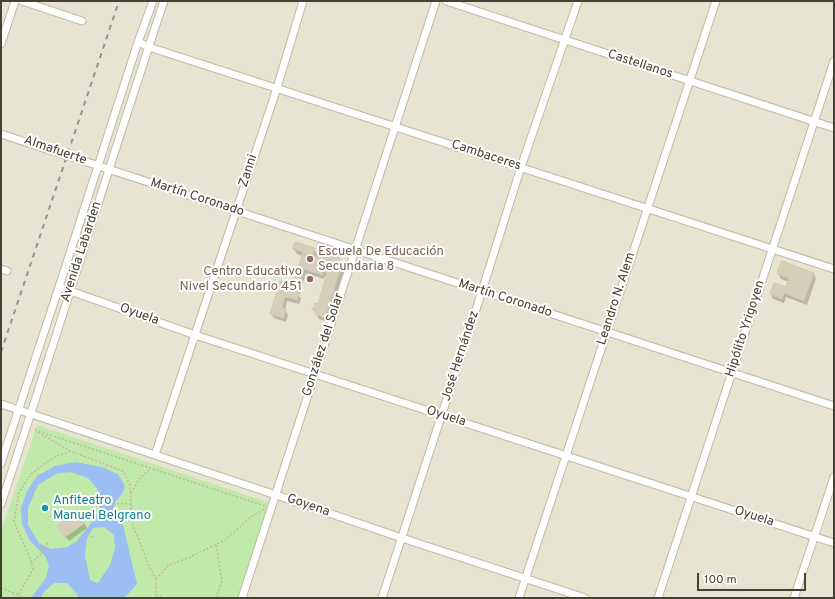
<!DOCTYPE html>
<meta charset="utf-8">
<style>
body{margin:0}
#map{position:relative;width:835px;height:599px;overflow:hidden;background:#f3f1e4;font-family:Overpass,sans-serif}
canvas{display:block}
.frame{position:absolute;inset:0;border:2px solid #454133;pointer-events:none}
.scale{position:absolute;left:697px;top:573px;width:109px;height:18px;box-sizing:border-box;border:2px solid #454133;border-top:0;padding-left:5px;font-size:12px;line-height:14px;white-space:nowrap;color:#454133;-webkit-text-stroke:3px #fff;paint-order:stroke}
</style>
<div id="map">
<canvas width="835" height="599"></canvas>
<div class="frame"></div>
<div class="scale">100 m</div>
</div>
<script>
const context = document.querySelector('canvas').getContext('2d');
context.lineJoin = 'round';
function fillPath(path, color) { context.fillStyle = color; context.fill(path, 'evenodd'); }
function stroke(path, color, width, dash) { context.strokeStyle = color; context.lineWidth = width; context.lineCap = dash ? 'butt' : 'round'; context.setLineDash(dash || []); context.stroke(path); }
function drawText(font, color, halo, rows, align = 'center') {
  context.font = font + ' Overpass,sans-serif'; context.lineWidth = 4; context.setLineDash([]); context.textBaseline = 'middle'; context.strokeStyle = halo; context.fillStyle = color; for (const [text, x, y, turn = 0] of rows) {
    context.save(); context.translate(x, y); context.rotate((+turn || 0) * Math.PI / 180); context.textAlign = isNaN(turn) ? turn : align; if (halo) context.strokeText(text, 0, 0); context.fillText(text, 0, 0); context.restore();
  }
}
fillPath(new Path2D(`
 M 1,1 L 834,1 L 834,598 L 1,598 Z`), '#e7e4d1');
fillPath(new Path2D(`
 M 37,425 L 273,504 L 241,598 L 1,598 L 1,531 Z`), '#c1e9aa');
fillPath(new Path2D(`
 M 75,462 L 102,467 L 118,474 L 125,486 L 122,494 L 116,501 L 113,510 L 121,517 L 137,584 L 124,598 L 77,598 L 78,595 L 67,583 L 54,583 L 45,591 L 40,598 L 31,598 L 46,578 L 49,565 L 45,556 L 30,541 L 22,524 L 21,508 L 27,491 L 37,476 L 55,466 ZM 70,472 L 88,478 L 98,490 L 100,507 L 95,518 L 77,541 L 67,547 L 51,549 L 39,543 L 28,525 L 28,508 L 38,485 L 56,474 ZM 104,527 L 114,535 L 115,548 L 110,565 L 98,583 L 90,580 L 85,556 L 87,538 L 93,528 Z`), '#9cbff3');
fillPath(new Path2D(`
 M 294,249 L 314,249 L 317,254 L 316,257 L 320,258 L 335,255 L 337,258 L 339,259 L 342,264 L 342,266 L 344,270 L 328,322 L 319,319 L 314,310 L 318,305 L 327,276 L 325,276 L 324,279 L 306,273 L 299,296 L 301,299 L 299,304 L 287,301 L 285,310 L 288,315 L 286,322 L 274,318 L 271,314 L 284,283 L 287,288 L 286,290 L 292,291 L 303,256 L 297,254 Z
 M 778,274 L 814,274 L 816,279 L 807,305 L 786,297 L 784,303 L 773,299 L 771,294 L 786,289 L 789,282 L 781,279 Z
 M 84,523 L 87,528 L 69,541 L 61,531 Z`), '#0003');
const building = new Path2D(`
 M 295,242 L 315,248 L 313,255 L 320,257 L 322,250 L 335,254 L 334,257 L 340,258 L 339,263 L 342,264 L 325,318 L 315,314 L 316,311 L 312,310 L 315,303 L 318,304 L 327,273 L 323,271 L 322,275 L 304,269 L 305,266 L 305,265 L 297,293 L 299,293 L 297,300 L 285,297 L 282,308 L 286,309 L 284,318 L 270,314 L 280,281 L 284,282 L 283,288 L 292,290 L 303,252 L 293,249 Z
 M 782,261 L 814,273 L 804,301 L 784,293 L 782,299 L 770,294 L 774,283 L 786,287 L 789,278 L 777,274 Z
 M 77,512 L 85,523 L 65,537 L 57,526 Z`);
fillPath(building, '#d5cfb9');
stroke(building, '#d0c9ac', 1);
const minor = new Path2D(`
 M 22,1 L 82,21
 M 446,1 L 834,128
 M 138,42 L 149,47 L 834,269
 M 1,44 L 15,1
 M 1,134 L 834,406
 M 1,269 L 7,271
 M 59,287 L 195,335 L 834,543
 M 1,404 L 276,495 L 402,538 L 585,598
 M 155,455 L 277,88 L 303,1
 M 1,463 L 59,287 L 138,42 L 153,1
 M 1,504 C 57,337 108,168 164,1
 M 242,598 L 436,1
 M 382,598 L 482,291 L 521,167 L 578,1
 M 519,598 L 716,1
 M 658,598 L 834,61
 M 794,598 L 834,477`);
stroke(minor, '#bebba6', 9);
stroke(new Path2D(`
 M 35,430 L 265,506
 M 38,432 L 70,451 L 123,471 L 130,485 L 132,523 L 149,566 L 156,579 L 156,598
 M 131,493 L 139,479 L 151,468
 M 93,503 L 131,504
 M 80,531 L 93,537
 M 31,563 L 40,555 L 48,542
 M 156,579 L 169,565 L 190,557 L 225,540 L 251,517 L 264,509
 M 1,588 L 26,598
 M 156,595 L 164,598
 M 18,598 L 18,595 L 33,569 L 30,558 L 14,522 L 19,492 L 32,473 L 53,458 L 70,451
 M 216,598 L 222,581 L 216,544`), '#c1ba97', 1.5, [2, 2]);
stroke(minor, '#fff', 7);
stroke(new Path2D(`
 M 1,352 L 119,1`), '#949494', 2, [5, 5]);
for (const [x, y, r, color] of [
 [310,259,4,"#8d6e63"],
 [310,279,4,"#8d6e63"],
 [45,508,4,"#0f9aa8"]
]) { const dot = new Path2D(); dot.arc(x, y, r, 0, 2 * Math.PI); context.fillStyle = color; context.fill(dot); stroke(dot, '#fff', 1.5); }
drawText('13px', '#454133', '#fff', [
 ["Castellanos",640,65,18],
 ["Almafuerte",55,151,19],
 ["Cambaceres",486,156,18],
 ["Zanni",249,171,-72],
 ["Martín Coronado",197,198,18],
 ["Avenida Labarden",82,252,-72],
 ["Martín Coronado",505,299,18],
 ["Leandro N. Alem",617,299,-72],
 ["Oyuela",139,315,20],
 ["Hipólito Yrigoyen",746,329,-72],
 ["González del Solar",324,345,-72],
 ["José Hernández",461,356,-72],
 ["Oyuela",446,417,18],
 ["Goyena",308,506,19],
 ["Oyuela",754,517,18]
]);
drawText('13px', '#785e54', '#fff', [
 ["Escuela De Educación",318,252],
 ["Secundaria 8",318,267],
 ["Centro Educativo",302,272,"right"],
 ["Nivel Secundario 451",302,287,"right"]
], 'left');
drawText('13px', '#0d838f', '#fff', [
 ["Anfiteatro",53,501],
 ["Manuel Belgrano",53,516]
], 'left');
</script>
